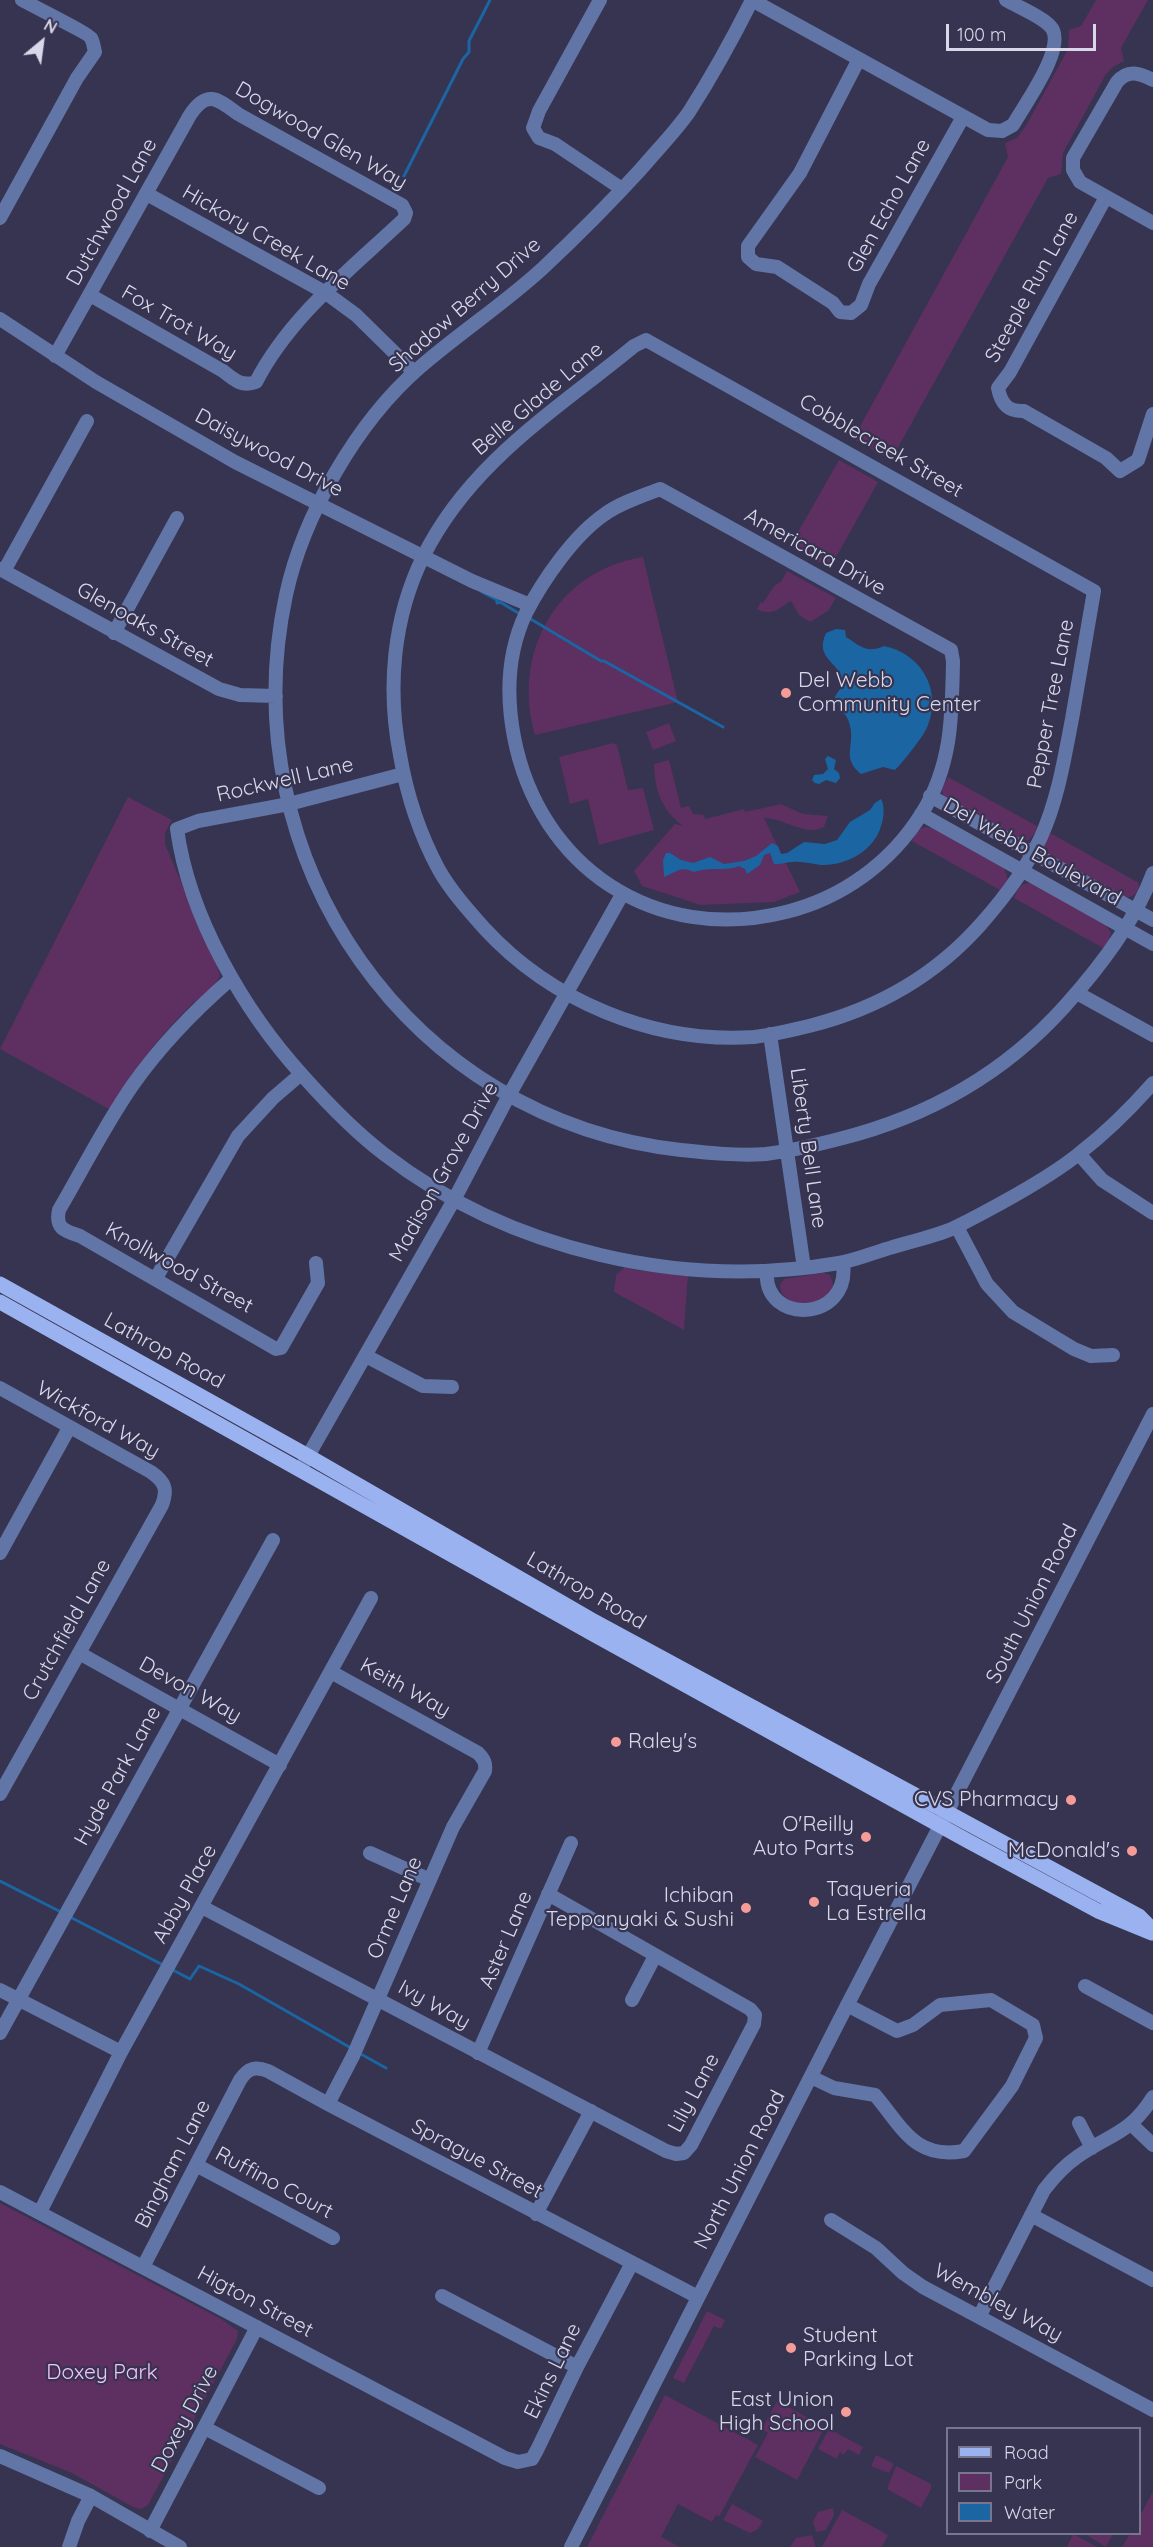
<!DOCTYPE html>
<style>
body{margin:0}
#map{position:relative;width:1153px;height:2547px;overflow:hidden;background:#363450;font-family:Quicksand,sans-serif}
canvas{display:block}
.legend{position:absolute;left:946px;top:2427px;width:195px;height:108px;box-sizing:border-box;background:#363450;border:2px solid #77768e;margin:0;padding:8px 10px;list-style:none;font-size:18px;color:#d8d8ea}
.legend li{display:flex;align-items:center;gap:12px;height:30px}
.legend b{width:30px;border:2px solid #77768e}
.north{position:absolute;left:12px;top:12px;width:60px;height:60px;-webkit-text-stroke:4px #363450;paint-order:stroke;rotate:29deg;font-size:16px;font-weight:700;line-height:24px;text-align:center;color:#d8d8ea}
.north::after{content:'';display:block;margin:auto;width:21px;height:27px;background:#d8d8ea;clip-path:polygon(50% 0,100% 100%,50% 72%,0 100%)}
.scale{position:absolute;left:946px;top:24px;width:150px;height:27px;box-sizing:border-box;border:3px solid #d8d8ea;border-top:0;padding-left:8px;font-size:18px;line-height:21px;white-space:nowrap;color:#d8d8ea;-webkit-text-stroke:4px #363450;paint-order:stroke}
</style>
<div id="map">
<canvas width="1153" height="2547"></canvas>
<ul class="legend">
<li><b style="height:8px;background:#9ab2ef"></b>Road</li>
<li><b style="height:16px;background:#5e2f61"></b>Park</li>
<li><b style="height:16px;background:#1a65a2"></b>Water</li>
</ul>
<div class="north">N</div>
<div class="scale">100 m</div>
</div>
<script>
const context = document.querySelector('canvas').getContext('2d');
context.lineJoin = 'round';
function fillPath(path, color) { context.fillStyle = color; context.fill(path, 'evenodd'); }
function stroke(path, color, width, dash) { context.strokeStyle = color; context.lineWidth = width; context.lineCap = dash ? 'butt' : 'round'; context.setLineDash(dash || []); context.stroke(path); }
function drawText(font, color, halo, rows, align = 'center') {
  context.font = font + ' Quicksand,sans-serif'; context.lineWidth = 4.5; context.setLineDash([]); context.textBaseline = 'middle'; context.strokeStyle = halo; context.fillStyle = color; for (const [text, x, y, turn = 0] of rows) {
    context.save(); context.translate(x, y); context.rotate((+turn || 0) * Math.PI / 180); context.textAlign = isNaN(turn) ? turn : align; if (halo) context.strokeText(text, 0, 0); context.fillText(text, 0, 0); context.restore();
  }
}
fillPath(new Path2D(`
 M 1096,0 L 1148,0 L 1121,48 L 1124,61 L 1113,67 L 1106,74 L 1063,153 L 1061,174 L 1048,178 L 891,460 L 853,439 L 1008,157 L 1005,143 L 1017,138 L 1027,124 L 1068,49 L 1069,30 L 1081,26 Z
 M 839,460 L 878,482 L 830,568 L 790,546 Z
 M 643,557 L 678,702 L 535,735 C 512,654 555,571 643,557 Z
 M 787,571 L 836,598 L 828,611 L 810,622 L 799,615 L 791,601 C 778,609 771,617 757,609 L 761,602 L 763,603 L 774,586 L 781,582 Z
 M 669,723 L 676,741 L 653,750 L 646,732 Z
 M 613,743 L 617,745 L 628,790 L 643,788 L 654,830 L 599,845 L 588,799 L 570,804 L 559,757 Z
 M 669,760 L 681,808 L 689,806 L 693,814 L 704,815 L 705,819 L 744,809 L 745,812 L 781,804 L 803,814 L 828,816 L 824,827 C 806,837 784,818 764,818 L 800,892 L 774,902 L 701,905 L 642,886 L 634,871 L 675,824 L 683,826 C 661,809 655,791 654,764 Z
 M 948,777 L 1037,826 L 1036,832 L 1029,840 L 1021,841 L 943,796 L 942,789 Z
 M 128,797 L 172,820 L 165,833 L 165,844 L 220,974 C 217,988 199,997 189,1007 C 157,1039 133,1071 109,1109 L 0,1049 Z
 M 924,827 L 932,828 L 1004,868 C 1009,878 1009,884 1000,890 L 912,841 L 916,831 Z
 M 1050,833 L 1139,883 C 1139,893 1133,898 1123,898 L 1047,856 L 1043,847 Z
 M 1031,883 L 1106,925 L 1111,933 L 1108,944 L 1103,948 L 1014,898 C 1018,889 1020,883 1031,883 Z
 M 625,1267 L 635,1270 L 688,1276 L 684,1330 L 614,1292 L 616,1275 Z
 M 823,1273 L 830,1275 L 834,1287 C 831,1291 827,1296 824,1299 C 810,1308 780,1305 780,1285 L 784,1279 Z
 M 0,2203 L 221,2319 L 238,2331 L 237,2339 L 148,2505 L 141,2509 L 133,2507 L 72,2473 L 0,2444 Z
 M 707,2311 L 725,2320 L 721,2329 L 714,2326 L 684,2383 L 673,2378 Z
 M 665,2395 L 758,2445 L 719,2517 L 716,2515 L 712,2522 L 678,2504 L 661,2537 L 680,2547 L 587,2547 Z
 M 777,2401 L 825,2427 L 797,2480 L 755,2457 L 768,2433 L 762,2429 Z
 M 829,2429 L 863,2447 L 859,2455 L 848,2449 L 844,2455 L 840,2452 L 837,2459 L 818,2449 Z
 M 876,2455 L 894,2464 L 889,2473 L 871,2466 Z
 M 896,2466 L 931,2484 L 931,2489 L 921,2508 L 887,2489 Z
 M 1153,2491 L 1153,2547 L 1122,2547 L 1130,2534 L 1140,2534 L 1140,2516 Z
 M 732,2504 L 763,2521 L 758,2529 L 750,2533 L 723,2520 Z
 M 833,2508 L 834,2515 L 826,2530 L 816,2532 L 813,2522 L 818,2512 Z
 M 842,2510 L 888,2535 L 882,2547 L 822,2547 Z
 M 1073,2534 L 1097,2547 L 1067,2547 Z
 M 1085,2534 L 1113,2534 L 1106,2547 Z
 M 812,2535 L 816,2547 L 790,2547 L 796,2538 Z`), '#5e2f61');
fillPath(new Path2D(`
 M 836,629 L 845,630 L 846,637 C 860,646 867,654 884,646 C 921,653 942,690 928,725 C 925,735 903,762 895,770 L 883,767 L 861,774 C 841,758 855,746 850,726 C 848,714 838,709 835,697 C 837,692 841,690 841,684 C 844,662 813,661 826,633 Z
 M 828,756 L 836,760 L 834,769 L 839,773 L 840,778 L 836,783 L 826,780 L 819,784 L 815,783 L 812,780 L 814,775 L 823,774 L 828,769 L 825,759 Z
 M 881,799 C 885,806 884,818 881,826 C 874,851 846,866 821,865 C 812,864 802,861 793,862 C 786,862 781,865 774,864 L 770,853 L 764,855 L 760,865 L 747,874 L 745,869 L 739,866 C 724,872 711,866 694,872 C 681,865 675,873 664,877 L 663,860 L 666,853 L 670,853 L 681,860 L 693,863 L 710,857 L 724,864 L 744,861 L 756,856 L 772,843 L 778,846 L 781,854 L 787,853 L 804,842 L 825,844 L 837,840 L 850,822 L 870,810 L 875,803 Z`), '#1a65a2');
stroke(new Path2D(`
 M 404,176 L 463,59 L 469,52 L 469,41 L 490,0
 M 482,592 L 497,600 L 497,603 L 500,602 L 520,614
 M 529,618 L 601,661 L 604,661 L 723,727
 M 0,1881 L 61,1912
 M 70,1917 L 165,1966
 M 171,1969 L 190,1979 L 199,1966 L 239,1984 L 351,2048
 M 359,2053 L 386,2068`), '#1a65a2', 3);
stroke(new Path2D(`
 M 600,0 L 539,111 L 533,128 L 539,138 L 555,144 L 622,189
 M 752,0 C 733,38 712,76 689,112 C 675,132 657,150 641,169 C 610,203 577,236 543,268 C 504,304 459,333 419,368 C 357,422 303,516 286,595 C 229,860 410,1121 681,1150 C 709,1153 738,1156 766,1154 C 790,1151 816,1145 839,1139 C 927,1117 1005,1073 1065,1006 C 1100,967 1135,922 1153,873
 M 752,0 L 988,130 L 1002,131 L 1013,125 C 1024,105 1069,45 1050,26 C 1041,16 1018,7 1006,0
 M 859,59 L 800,173 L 748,246 L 748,257 L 756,264 L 777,267 L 833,303 L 840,312 L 851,313 L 861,305 L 869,284 L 963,117
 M 1153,80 C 1139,73 1128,69 1117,82 L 1073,158 L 1073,170 L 1080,182 L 1153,223
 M 147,194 L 326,293 L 356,315 L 414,372
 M 1106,197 L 1010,372 L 998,388 C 1001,404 1008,412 1024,411 L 1106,458 L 1120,471 L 1138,460 L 1153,414
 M 0,218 L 77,78 L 95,52 C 94,48 93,41 91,38 C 89,34 31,5 22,0
 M 0,319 L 96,382 L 235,462 L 472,581 L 530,605
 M 646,340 L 1094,591 C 1087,634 1079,676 1072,719 C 1064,760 1058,799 1041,837 C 1026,869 1004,898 981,924 C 935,976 877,1009 809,1026 C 792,1030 772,1035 754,1037 C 653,1044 551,1001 484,928 C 468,910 451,891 439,870 C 419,833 407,796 400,755 C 387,689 393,618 423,557 C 470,462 555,411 634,346 Z
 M 55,356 L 190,115 C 207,89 218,99 238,114 L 402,205 L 406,213 L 404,219 C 351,269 290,316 256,382 C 242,387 234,380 223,371 L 90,295
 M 660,489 L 951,650 L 953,661 C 952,716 952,765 922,813 C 891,863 842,898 786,912 C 655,945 539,867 514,737 C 506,695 508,651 526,613 C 543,580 574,535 605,514 C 620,503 642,496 660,489 Z
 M 0,569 L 219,689 L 240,695 L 276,696
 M 4,571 L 87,421
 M 114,633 L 177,518
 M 403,774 L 289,804 L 198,821 L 177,829 C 189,917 244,1011 303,1076 C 328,1104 354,1131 384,1154 C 510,1251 683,1290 839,1263 C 857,1260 875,1252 893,1247 C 914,1240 939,1236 958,1226 C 995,1207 1050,1178 1081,1152 C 1108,1131 1131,1108 1153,1083
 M 930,796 L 1153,920
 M 921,814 L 1153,944
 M 232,978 C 195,1010 160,1046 132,1086 C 105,1125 83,1169 59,1210 C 55,1228 64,1231 80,1236 L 276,1349 L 281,1348 L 318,1283 L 316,1263
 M 1077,993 L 1153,1035
 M 770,1034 L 804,1268
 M 1079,1154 L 1102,1180 L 1153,1213
 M 957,1227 L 987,1284 L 1013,1312 L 1074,1349 L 1091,1356 L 1113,1355
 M 767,1272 C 763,1325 851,1323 843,1263
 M 156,1278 L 238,1136 L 273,1098 L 301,1074
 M 366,1356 L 423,1386 L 452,1387
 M 0,1388 L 151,1472 C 165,1482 168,1489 162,1505 L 0,1794
 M 300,1470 L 455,1198 L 508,1097 L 623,893
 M 0,1553 L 69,1428
 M 79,1653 L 280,1765
 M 370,1853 L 430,1880
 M 202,1907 L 666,2151 L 676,2154 L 684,2153 L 691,2145 L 754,2024 L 755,2015 L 750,2009 L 548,1894
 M 1085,1986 L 1153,2023
 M 0,1990 L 121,2052
 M 632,2000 L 655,1956
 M 0,2033 L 273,1540
 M 478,2053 L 571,1843
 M 811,2077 L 834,2088 L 875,2095 C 903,2128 915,2160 964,2151 L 1012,2086 L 1036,2038 L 1033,2025 L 991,2000 L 940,2005 L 913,2025 L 897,2031 L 847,2005
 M 328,2104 L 353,2056 L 453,1827 L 485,1771 C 486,1763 484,1759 478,1753 L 331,1672
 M 1079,2123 L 1092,2148
 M 1132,2125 L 1153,2145
 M 196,2165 L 333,2238
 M 0,2192 L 505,2458 L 518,2462 L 532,2459 L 537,2450 L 577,2367 L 632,2263
 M 40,2212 L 121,2052 L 371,1598
 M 536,2214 L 591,2111
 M 1031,2215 L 1153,2280
 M 831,2220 L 876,2248 L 903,2273 L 923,2287 L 1153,2410
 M 143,2267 L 240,2080 C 248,2068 255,2066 268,2071 L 328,2104 L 698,2297
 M 442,2296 L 577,2367
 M 979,2317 L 1044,2190 C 1054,2177 1064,2166 1077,2157 C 1110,2134 1130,2134 1153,2097
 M 205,2428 L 319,2488
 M 0,2456 L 91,2496 L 180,2547
 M 150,2531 L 257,2327
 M 69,2547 L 78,2521 L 91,2496
 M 571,2547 L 839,2021 L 1153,1414`), '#6175a7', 14);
stroke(new Path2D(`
 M 0,1284 L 308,1456 L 590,1619 L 1139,1916 L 1153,1930
 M 0,1302 L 593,1634 L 968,1841 L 1098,1911 L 1152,1933`), '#9ab2ef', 15);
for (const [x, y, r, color] of [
 [786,693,6,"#f59b98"],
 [616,1742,6,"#f59b98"],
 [1071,1800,6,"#f59b98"],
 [866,1837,6,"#f59b98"],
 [1132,1851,6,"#f59b98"],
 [814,1902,6,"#f59b98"],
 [746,1908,6,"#f59b98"],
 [791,2348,6,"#f59b98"],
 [846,2412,6,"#f59b98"]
]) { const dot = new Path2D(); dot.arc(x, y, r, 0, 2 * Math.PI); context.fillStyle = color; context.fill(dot); stroke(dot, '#363450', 2); }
drawText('21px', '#d8d8ea', '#363450', [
 ["Dogwood Glen Way",321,136,30],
 ["Glen Echo Lane",889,206,-61],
 ["Dutchwood Lane",112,212,-61],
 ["Hickory Creek Lane",266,238,30],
 ["Steeple Run Lane",1032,287,-61],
 ["Shadow Berry Drive",465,305,-41],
 ["Fox Trot Way",179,323,30],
 ["Belle Glade Lane",538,399,-40],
 ["Cobblecreek Street",881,446,30],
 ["Daisywood Drive",269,453,28],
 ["Americara Drive",815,552,29],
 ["Glenoaks Street",145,625,29],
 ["Pepper Tree Lane",1051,704,-79],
 ["Rockwell Lane",285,780,-13],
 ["Del Webb Boulevard",1032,852,29],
 ["Liberty Bell Lane",808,1148,82],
 ["Madison Grove Drive",444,1172,-61],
 ["Knollwood Street",179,1268,29],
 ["Lathrop Road",164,1351,29],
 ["Wickford Way",98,1420,29],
 ["Lathrop Road",586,1591,30],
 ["South Union Road",1032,1604,-63],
 ["Crutchfield Lane",67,1630,-61],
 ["Keith Way",405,1688,29],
 ["Devon Way",190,1690,29],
 ["Hyde Park Lane",118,1776,-61],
 ["Abby Place",185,1894,-61],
 ["Orme Lane",395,1908,-67],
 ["Aster Lane",506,1940,-67],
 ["Ivy Way",434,2005,29],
 ["Lily Lane",694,2093,-62],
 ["Sprague Street",477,2159,28],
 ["Bingham Lane",173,2164,-63],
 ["North Union Road",740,2170,-63],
 ["Ruffino Court",274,2183,28],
 ["Higton Street",255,2302,28],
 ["Wembley Way",998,2303,28],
 ["Ekins Lane",553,2371,-64],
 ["Doxey Drive",185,2419,-62]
]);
drawText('21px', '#d8d8ea', '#363450', [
 ["Del Webb",798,681,"left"],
 ["Community Center",798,705,"left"],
 ["Raley's",628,1742,"left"],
 ["CVS Pharmacy",1059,1800],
 ["O'Reilly",854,1825],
 ["Auto Parts",854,1849],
 ["McDonald's",1120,1851],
 ["Taqueria",826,1890,"left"],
 ["La Estrella",826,1914,"left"],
 ["Ichiban",734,1896],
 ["Teppanyaki & Sushi",734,1920],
 ["Student",803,2336,"left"],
 ["Parking Lot",803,2360,"left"],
 ["East Union",834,2400],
 ["High School",834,2424]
], 'right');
drawText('21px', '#f6c3f8', '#363450', [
 ["Doxey Park",102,2373]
]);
</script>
